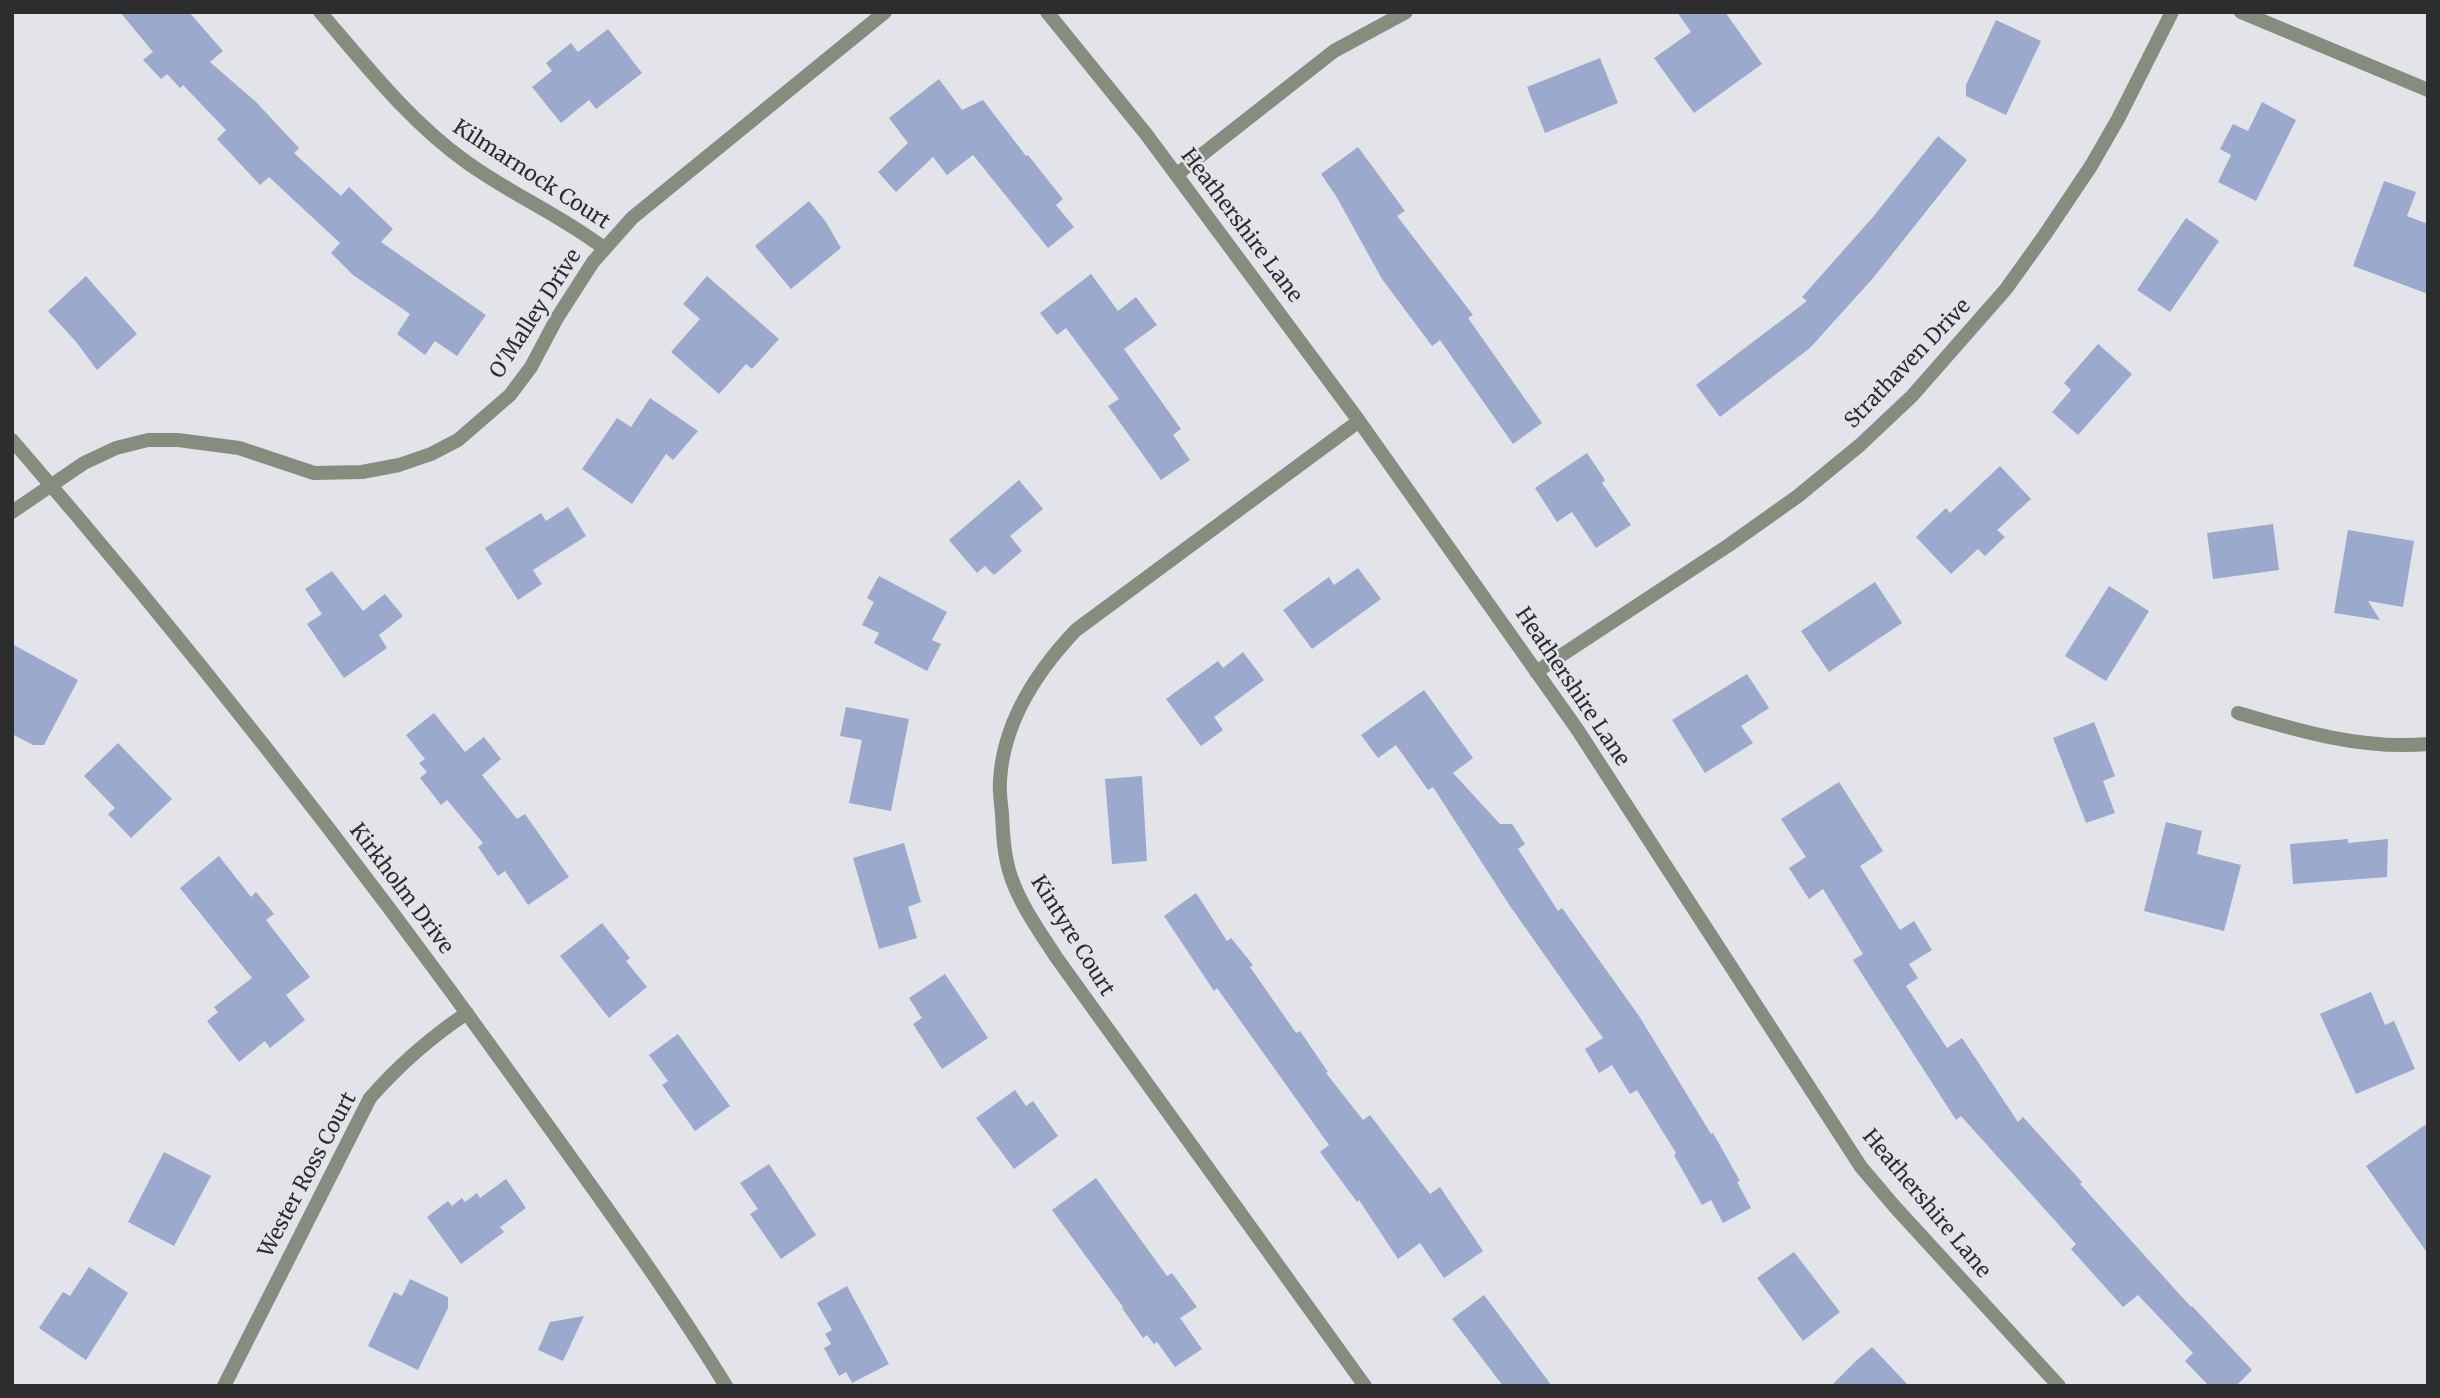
<!DOCTYPE html>
<style>
body{margin:0}
#map{position:relative;width:2440px;height:1398px;overflow:hidden;background:#e2e4ea;font-family:Merriweather,serif}
canvas{display:block}
.frame{position:absolute;inset:0;border:14px solid #2c2d2f;pointer-events:none}
</style>
<div id="map">
<canvas width="2440" height="1398"></canvas>
<div class="frame"></div>
</div>
<script>
const context = document.querySelector('canvas').getContext('2d');
context.lineJoin = 'round';
function fillPath(path, color) { context.fillStyle = color; context.fill(path, 'evenodd'); }
function stroke(path, color, width, dash) { context.strokeStyle = color; context.lineWidth = width; context.lineCap = dash ? 'butt' : 'round'; context.setLineDash(dash || []); context.stroke(path); }
function drawText(font, color, halo, rows, align = 'center') {
  context.font = font + ' Merriweather,serif'; context.lineWidth = 5; context.setLineDash([]); context.textBaseline = 'middle'; context.strokeStyle = halo; context.fillStyle = color; for (const [text, x, y, turn = 0] of rows) {
    context.save(); context.translate(x, y); context.rotate((+turn || 0) * Math.PI / 180); context.textAlign = isNaN(turn) ? turn : align; if (halo) context.strokeText(text, 0, 0); context.fillText(text, 0, 0); context.restore();
  }
}
fillPath(new Path2D(`
 M 120,12 L 189,12 L 223,51 L 210,62 L 256,102 L 299,148 L 294,153 L 341,196 L 349,187 L 393,229 L 381,242 L 486,315 L 457,356 L 435,341 L 425,355 L 397,334 L 410,314 L 353,275 L 331,253 L 340,243 L 269,177 L 260,185 L 217,139 L 226,130 L 183,85 L 180,88 L 167,74 L 161,79 L 143,60 L 153,52 Z
 M 1677,12 L 1725,12 L 1762,64 L 1694,113 L 1654,58 L 1691,32 Z
 M 1996,20 L 2041,41 L 2006,115 L 1966,96 L 1966,85 Z
 M 608,29 L 642,73 L 596,109 L 589,100 L 561,123 L 532,87 L 552,71 L 546,63 L 571,43 L 578,52 Z
 M 1600,58 L 1618,103 L 1545,133 L 1527,87 Z
 M 939,79 L 962,110 L 983,100 L 1026,156 L 1028,155 L 1063,199 L 1056,205 L 1074,227 L 1048,248 L 973,155 L 947,175 L 933,157 L 896,192 L 878,172 L 908,143 L 889,118 Z
 M 2262,102 L 2296,120 L 2256,201 L 2218,182 L 2231,155 L 2220,149 L 2233,124 L 2248,131 Z
 M 1938,136 L 1967,160 L 1874,277 L 1810,348 L 1720,417 L 1696,385 L 1807,301 L 1802,297 L 1873,217 Z
 M 1358,147 L 1405,211 L 1397,216 L 1473,315 L 1468,318 L 1542,423 L 1513,444 L 1440,340 L 1432,346 L 1382,279 L 1336,196 L 1321,174 Z
 M 2384,181 L 2416,192 L 2407,216 L 2428,224 L 2428,294 L 2353,266 Z
 M 809,201 L 826,222 L 841,248 L 791,289 L 755,246 Z
 M 2186,218 L 2219,241 L 2170,312 L 2137,290 Z
 M 1091,274 L 1118,311 L 1136,297 L 1157,325 L 1124,349 L 1181,429 L 1173,435 L 1190,460 L 1161,480 L 1108,406 L 1119,399 L 1066,328 L 1057,335 L 1040,313 Z
 M 86,276 L 137,334 L 97,370 L 77,343 L 48,311 Z
 M 707,276 L 779,339 L 752,369 L 746,364 L 719,394 L 671,352 L 700,319 L 683,304 Z
 M 2098,344 L 2132,374 L 2078,435 L 2052,412 L 2071,390 L 2064,383 Z
 M 650,398 L 698,431 L 673,460 L 666,454 L 632,504 L 582,469 L 617,418 L 631,427 Z
 M 1587,453 L 1605,480 L 1602,483 L 1631,525 L 1596,548 L 1572,512 L 1557,522 L 1535,488 Z
 M 2000,466 L 2031,499 L 1997,530 L 2005,537 L 1985,556 L 1978,549 L 1951,574 L 1916,537 L 1946,508 L 1950,513 Z
 M 1019,480 L 1043,509 L 1010,536 L 1022,551 L 994,575 L 985,566 L 977,573 L 949,540 Z
 M 568,507 L 586,536 L 533,570 L 542,584 L 518,600 L 485,548 L 541,513 L 546,521 Z
 M 2273,524 L 2279,570 L 2213,579 L 2207,533 Z
 M 2348,530 L 2414,541 L 2403,607 L 2368,601 L 2380,620 L 2334,613 Z
 M 1358,568 L 1381,599 L 1312,649 L 1283,610 L 1329,577 L 1334,585 Z
 M 332,571 L 363,611 L 385,594 L 403,616 L 379,635 L 387,648 L 344,678 L 307,624 L 322,614 L 305,589 Z
 M 879,576 L 947,612 L 932,640 L 941,644 L 927,671 L 874,643 L 879,633 L 862,625 L 874,602 L 867,598 Z
 M 1875,582 L 1902,623 L 1829,672 L 1801,631 Z
 M 2109,586 L 2149,611 L 2106,681 L 2065,656 Z
 M 12,644 L 78,680 L 44,745 L 33,745 L 12,734 Z
 M 1243,652 L 1264,680 L 1214,717 L 1223,730 L 1201,746 L 1166,699 L 1218,661 L 1223,668 Z
 M 1747,674 L 1769,708 L 1741,726 L 1753,743 L 1705,773 L 1672,720 Z
 M 1424,690 L 1473,758 L 1453,773 L 1500,824 L 1512,824 L 1525,844 L 1518,849 L 1558,911 L 1562,908 L 1639,1016 L 1711,1134 L 1713,1133 L 1740,1181 L 1737,1182 L 1751,1208 L 1723,1223 L 1711,1200 L 1702,1205 L 1674,1155 L 1676,1153 L 1637,1090 L 1630,1094 L 1612,1065 L 1599,1073 L 1585,1049 L 1603,1038 L 1510,906 L 1433,787 L 1428,790 L 1396,745 L 1378,758 L 1361,735 Z
 M 846,707 L 909,719 L 891,811 L 849,803 L 862,740 L 840,736 Z
 M 434,713 L 465,752 L 484,737 L 501,759 L 482,775 L 517,819 L 525,814 L 569,877 L 528,905 L 505,871 L 498,876 L 478,847 L 483,843 L 447,800 L 441,805 L 420,778 L 427,772 L 419,763 L 425,759 L 406,735 Z
 M 2094,722 L 2115,776 L 2103,781 L 2115,813 L 2086,823 L 2053,738 Z
 M 118,743 L 172,799 L 131,838 L 108,814 L 115,808 L 84,776 Z
 M 1142,776 L 1147,861 L 1112,864 L 1105,779 Z
 M 1839,782 L 1883,851 L 1860,866 L 1900,930 L 1914,921 L 1932,950 L 1909,964 L 1918,978 L 1906,986 L 1947,1048 L 1962,1038 L 2018,1122 L 2023,1117 L 2082,1182 L 2080,1184 L 2191,1307 L 2192,1306 L 2252,1370 L 2236,1386 L 2209,1386 L 2185,1361 L 2193,1353 L 2138,1295 L 2123,1307 L 2071,1249 L 2076,1244 L 1961,1116 L 1956,1120 L 1853,960 L 1863,954 L 1823,889 L 1809,899 L 1789,868 L 1806,857 L 1781,819 Z
 M 2166,822 L 2202,831 L 2197,854 L 2241,865 L 2224,931 L 2144,911 Z
 M 2348,839 L 2348,843 L 2388,839 L 2387,877 L 2293,884 L 2290,844 Z
 M 904,843 L 921,902 L 908,907 L 917,938 L 879,949 L 853,858 Z
 M 219,856 L 251,897 L 256,892 L 274,914 L 266,920 L 310,977 L 286,995 L 305,1020 L 270,1048 L 265,1041 L 239,1062 L 207,1021 L 218,1012 L 214,1007 L 252,978 L 180,888 Z
 M 1196,893 L 1227,941 L 1231,938 L 1253,965 L 1250,967 L 1296,1033 L 1300,1031 L 1328,1072 L 1326,1073 L 1363,1120 L 1370,1115 L 1430,1194 L 1440,1187 L 1483,1251 L 1444,1278 L 1420,1243 L 1398,1259 L 1359,1200 L 1357,1202 L 1320,1152 L 1329,1145 L 1217,988 L 1214,991 L 1164,916 Z
 M 602,923 L 630,958 L 626,961 L 647,987 L 609,1018 L 560,956 Z
 M 945,974 L 988,1038 L 942,1069 L 913,1024 L 922,1018 L 909,998 Z
 M 2371,992 L 2385,1025 L 2394,1021 L 2415,1069 L 2356,1094 L 2320,1014 Z
 M 678,1034 L 730,1106 L 695,1131 L 662,1085 L 668,1081 L 649,1055 Z
 M 1015,1090 L 1026,1106 L 1033,1101 L 1058,1136 L 1014,1169 L 976,1118 Z
 M 2428,1123 L 2428,1254 L 2366,1166 Z
 M 164,1152 L 211,1176 L 174,1246 L 128,1222 Z
 M 769,1164 L 816,1235 L 781,1259 L 750,1214 L 758,1209 L 740,1183 Z
 M 1096,1178 L 1167,1276 L 1172,1273 L 1197,1307 L 1180,1318 L 1202,1349 L 1175,1367 L 1157,1342 L 1154,1344 L 1147,1335 L 1143,1338 L 1122,1308 L 1123,1307 L 1052,1210 Z
 M 506,1179 L 526,1208 L 500,1227 L 504,1232 L 461,1264 L 427,1217 L 448,1201 L 452,1206 L 462,1198 L 465,1202 L 477,1193 L 480,1198 Z
 M 1794,1252 L 1840,1312 L 1803,1341 L 1757,1278 Z
 M 89,1267 L 128,1293 L 86,1360 L 39,1328 L 63,1292 L 70,1296 Z
 M 410,1279 L 448,1297 L 448,1308 L 418,1370 L 368,1346 L 394,1292 L 402,1296 Z
 M 847,1286 L 889,1364 L 852,1383 L 846,1372 L 839,1376 L 824,1348 L 831,1344 L 825,1334 L 832,1330 L 817,1303 Z
 M 1484,1295 L 1552,1386 L 1503,1386 L 1452,1319 Z
 M 584,1316 L 563,1361 L 538,1350 L 550,1322 Z
 M 1872,1347 L 1909,1386 L 1831,1386 L 1858,1359 Z`), '#9ba9cc');
stroke(new Path2D(`
 M 320,12 C 365,64 409,121 465,161 C 510,194 561,215 605,249
 M 1047,12 L 1146,134 L 1359,421 L 1577,729 L 1861,1167 L 1895,1207 L 2059,1386
 M 2241,12 L 2428,90
 M 1176,175 L 1334,51 L 1406,12
 M 1359,421 L 1076,630 C 1037,671 1003,723 1000,781 C 999,792 1001,803 1002,814 C 1003,836 1004,856 1011,877 C 1021,906 1040,932 1056,957 L 1365,1386
 M 12,440 C 189,644 356,858 513,1077 C 586,1179 660,1279 726,1386
 M 12,512 L 84,463 L 116,448 L 148,440 L 178,440 L 239,448 L 314,473 L 362,472 L 399,465 L 431,454 L 458,440 L 510,395 L 531,367 L 557,318 L 593,262 L 632,218 L 885,12
 M 1536,672 L 1729,545 L 1798,496 L 1860,445 L 1912,396 L 2006,289 L 2044,236 L 2091,166 L 2118,119 L 2172,12
 M 2238,713 C 2299,731 2363,750 2428,744
 M 224,1386 L 370,1098 C 399,1065 431,1037 467,1013`), '#868d7e', 14);
drawText('21px', '#2c2d2f', '#e2e4ea', [
 ["Kilmarnock Court",531,175,33],
 ["Heathershire Lane",1241,226,53],
 ["O'Malley Drive",536,314,-57],
 ["Strathaven Drive",1908,364,-46],
 ["Heathershire Lane",1572,687,56],
 ["Kirkholm Drive",401,889,53],
 ["Kintyre Court",1072,936,58],
 ["Wester Ross Court",308,1175,-62],
 ["Heathershire Lane",1926,1204,50]
]);
</script>
